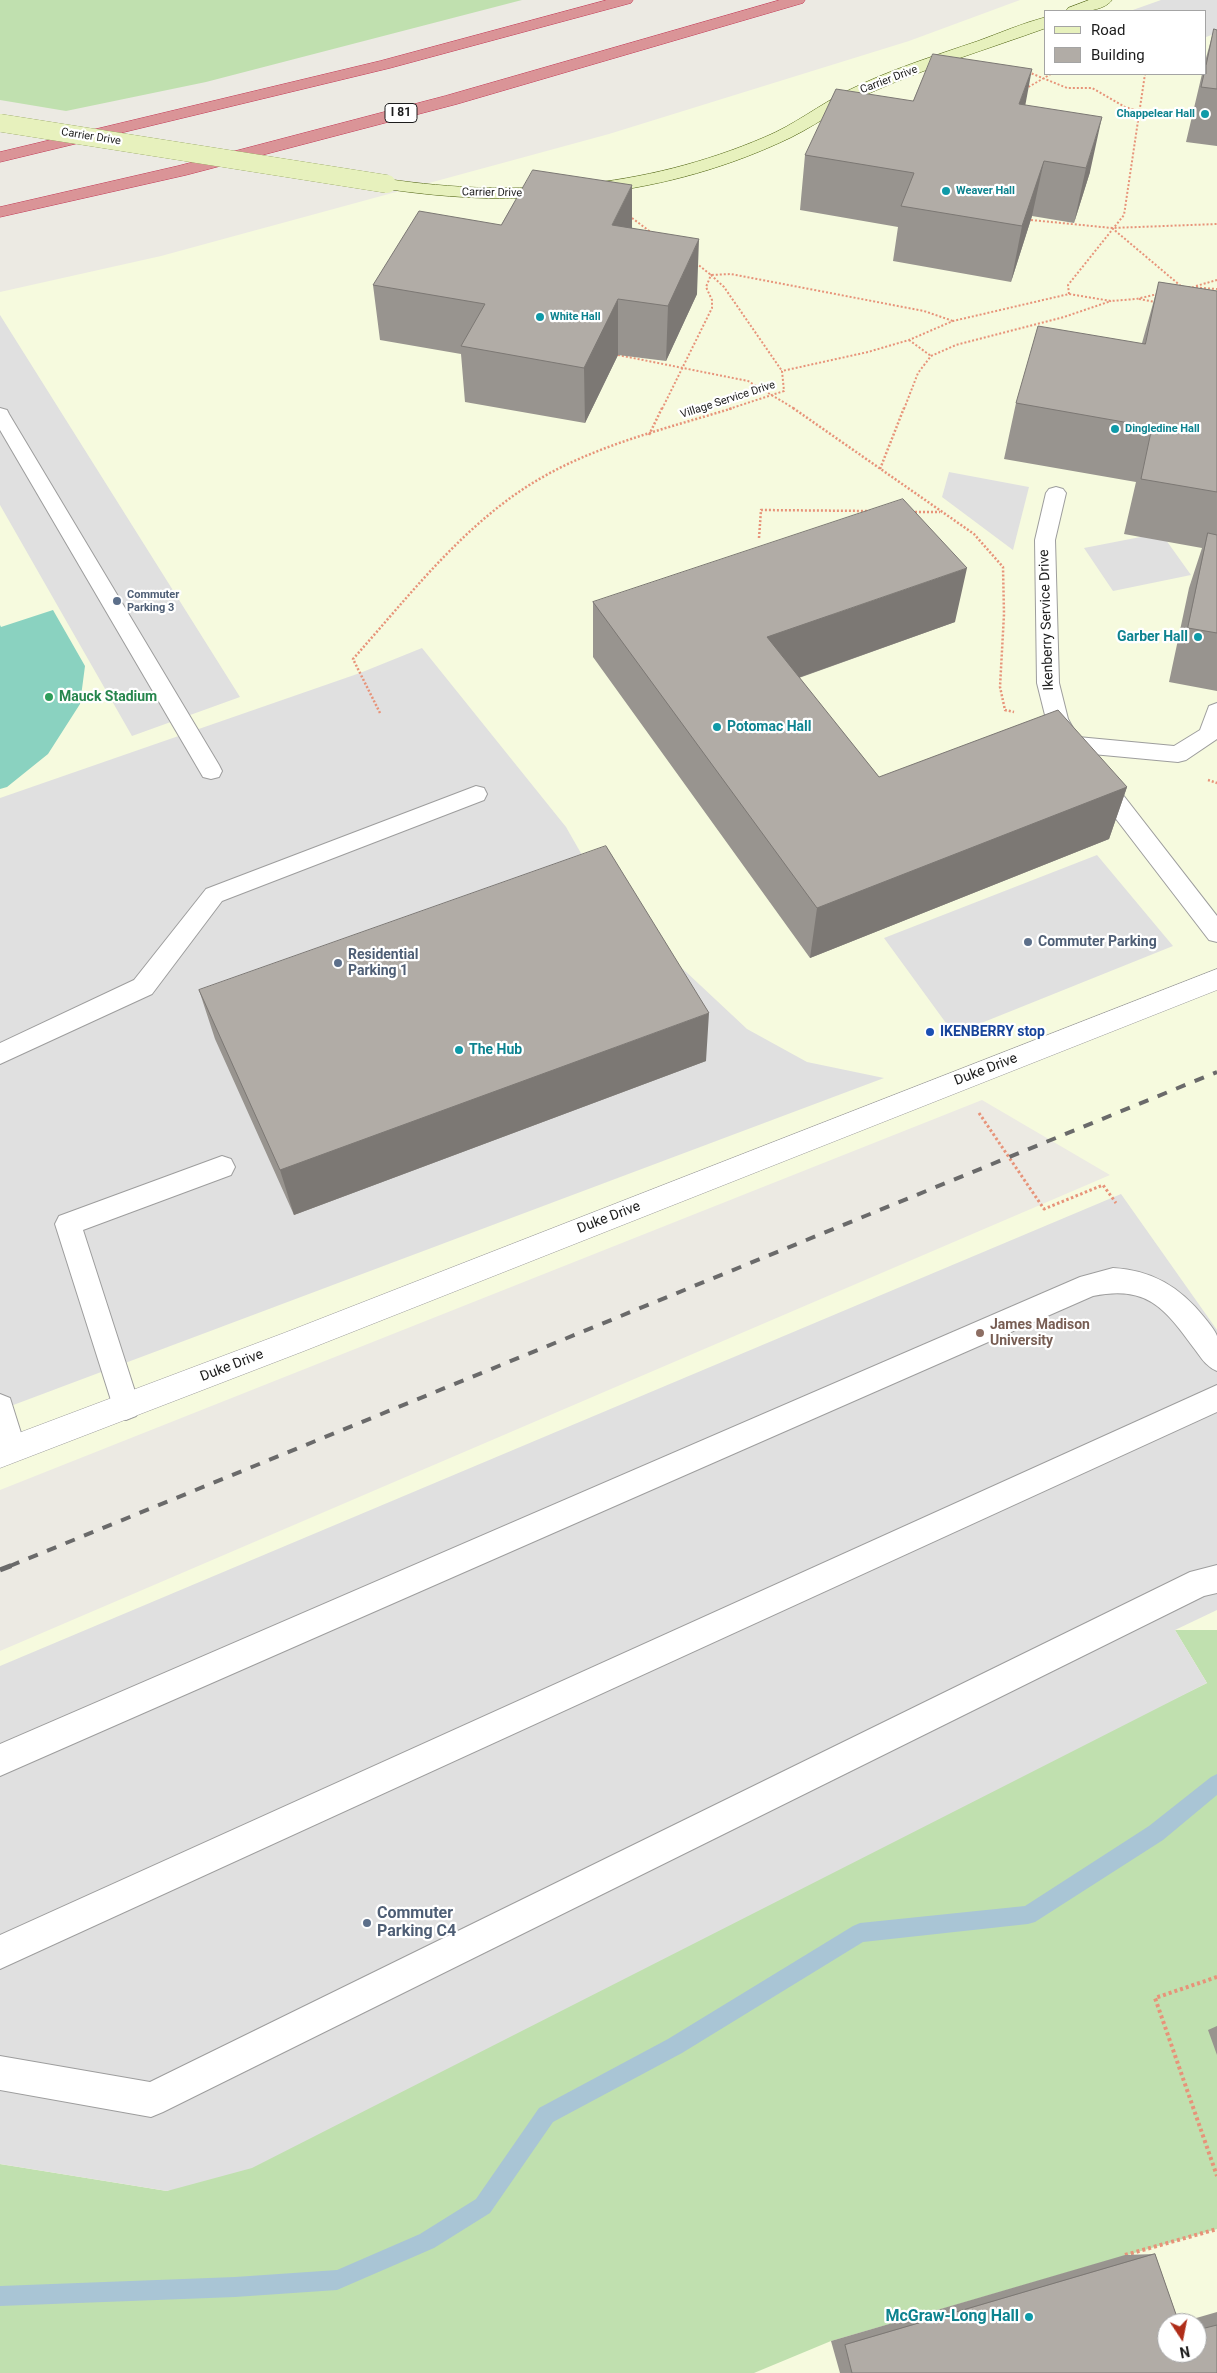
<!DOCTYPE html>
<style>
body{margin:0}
#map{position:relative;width:1217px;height:2373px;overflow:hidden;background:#eceae3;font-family:Roboto,sans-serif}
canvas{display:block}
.legend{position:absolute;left:1044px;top:10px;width:162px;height:65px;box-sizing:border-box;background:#fff;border:1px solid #a4a4a4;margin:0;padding:6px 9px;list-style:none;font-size:15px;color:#1c1c1c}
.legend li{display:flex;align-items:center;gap:10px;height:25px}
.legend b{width:25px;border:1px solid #a4a4a4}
.north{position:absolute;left:1157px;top:2313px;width:50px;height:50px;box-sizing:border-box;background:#fff;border:1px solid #a4a4a4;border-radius:50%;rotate:169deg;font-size:14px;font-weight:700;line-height:20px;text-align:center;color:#1c1c1c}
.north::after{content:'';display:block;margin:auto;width:18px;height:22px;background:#af2d19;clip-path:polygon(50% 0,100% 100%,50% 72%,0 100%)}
</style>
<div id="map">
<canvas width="1217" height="2373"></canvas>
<ul class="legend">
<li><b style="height:6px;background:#e7f1bd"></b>Road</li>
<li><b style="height:14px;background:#b1aca6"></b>Building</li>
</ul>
<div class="north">N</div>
</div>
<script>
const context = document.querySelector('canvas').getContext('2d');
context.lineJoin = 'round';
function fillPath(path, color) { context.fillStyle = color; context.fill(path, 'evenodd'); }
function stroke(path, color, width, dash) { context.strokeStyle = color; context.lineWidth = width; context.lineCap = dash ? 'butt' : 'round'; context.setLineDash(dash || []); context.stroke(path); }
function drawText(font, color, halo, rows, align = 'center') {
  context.font = font + ' Roboto,sans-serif'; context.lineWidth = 4.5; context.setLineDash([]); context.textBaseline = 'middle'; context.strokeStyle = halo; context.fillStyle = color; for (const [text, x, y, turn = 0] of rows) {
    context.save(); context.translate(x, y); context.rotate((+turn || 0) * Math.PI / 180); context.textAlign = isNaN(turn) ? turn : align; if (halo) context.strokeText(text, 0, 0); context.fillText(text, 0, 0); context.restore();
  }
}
fillPath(new Path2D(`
 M 1020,0 L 1217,0 L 1217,2373 L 0,2373 L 0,1651 L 1110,1175 L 982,1100 L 0,1490 L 0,292 L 161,256 L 609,134 L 909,41 ZM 1046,11 L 1206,11 L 1206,74 L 1046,74 ZM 1167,2323 L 1197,2323 L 1197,2353 L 1167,2353 Z`), '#f6fade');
fillPath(new Path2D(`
 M 0,0 L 522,0 L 206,82 L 66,111 L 0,100 Z
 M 1175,1630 L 1217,1630 L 1217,2229 L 831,2341 L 754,2373 L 0,2373 L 0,2164 L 167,2191 L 1207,1683 Z`), '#c0e0af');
fillPath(new Path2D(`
 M 53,610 L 85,666 L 80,704 L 48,754 L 7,787 L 0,789 L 0,625 L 1,627 Z`), '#8ad2c0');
fillPath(new Path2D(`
 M 1161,0 L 1217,0 L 1217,33 L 1206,37 L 1206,11 L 1130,11 Z
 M 0,315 L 240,697 L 132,736 L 0,505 Z
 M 949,472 L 1029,487 L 1013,550 L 942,497 Z
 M 1161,533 L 1191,575 L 1113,591 L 1084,548 Z
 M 422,648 L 566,827 L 606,897 L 747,1029 L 807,1062 L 884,1078 L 0,1410 L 0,798 L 360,673 Z
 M 1097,855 L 1173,946 L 954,1034 L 884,938 Z
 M 1121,1194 L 1217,1330 L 1217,1610 L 1175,1630 L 1207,1683 L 252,2168 L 167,2191 L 0,2164 L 0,1666 Z`), '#e0e0e0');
fillPath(new Path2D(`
 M 1217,1774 L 1217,1795 L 1163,1840 L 1035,1922 L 1028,1924 L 863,1942 L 682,2053 L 553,2122 L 490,2213 L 434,2248 L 337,2290 L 235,2297 L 0,2306 L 0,2286 L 235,2277 L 337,2270 L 420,2234 L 476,2199 L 539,2108 L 668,2039 L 853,1926 L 860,1923 L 1025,1906 L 1149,1826 L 1211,1777 Z`), '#a9c5d5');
const lane = new Path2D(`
 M 0,408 L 7,410 L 9,414 L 219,765 L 222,771 L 219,777 L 211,779 L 203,777 L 0,430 Z
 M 1056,487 L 1063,489 L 1066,493 L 1055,540 L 1059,683 L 1068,719 L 1078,737 L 1174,746 L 1200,730 L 1209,706 L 1217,703 L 1217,739 L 1186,760 L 1178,762 L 1071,752 L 1063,750 L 1046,719 L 1037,683 L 1035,540 L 1046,493 L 1049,489 Z
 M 1098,771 L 1106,773 L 1217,916 L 1217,942 L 1209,940 L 1090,785 L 1087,779 L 1090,773 Z
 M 476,786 L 484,788 L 487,794 L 484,800 L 222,901 L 152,994 L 0,1064 L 0,1043 L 134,980 L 206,889 Z
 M 222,1156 L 231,1159 L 235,1167 L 231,1175 L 83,1230 L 140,1407 L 136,1416 L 126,1420 L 116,1416 L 55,1224 L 59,1216 Z
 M 1113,1268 C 1152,1270 1180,1287 1204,1317 C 1208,1322 1215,1330 1217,1336 C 1217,1346 1217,1360 1217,1371 C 1205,1366 1201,1357 1193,1347 C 1164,1307 1146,1285 1093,1296 L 0,1776 L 0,1744 L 1080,1277 Z
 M 1217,1385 L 1217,1412 L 0,1969 L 0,1935 Z
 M 0,1394 L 10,1398 L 26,1449 L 22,1458 L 12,1462 L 2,1458 L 0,1454 Z
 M 1217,1565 L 1217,1593 L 1204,1596 L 163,2112 L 151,2117 L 0,2090 L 0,2056 L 150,2082 L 1190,1572 Z`);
const street = new Path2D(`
 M 1217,969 L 1217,990 L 304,1351 L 0,1468 L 0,1440 L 284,1333 Z`);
const secondary = new Path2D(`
 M 1089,0 L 1112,0 C 1103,12 1079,12 1066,11 L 1068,8 Z
 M 1046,17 L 1046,28 C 988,49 928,67 872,92 C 840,106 812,129 779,143 C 656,199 520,209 387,189 L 381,188 L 378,184 L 381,180 L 387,179 C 516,198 644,189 765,137 C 794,125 819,105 847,91 C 889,70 934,56 978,41 C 1000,33 1023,23 1046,17 Z`);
const highway = new Path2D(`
 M 607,0 L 633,0 L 631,3 L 390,68 L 0,162 L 0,152 L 380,61 Z
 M 780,0 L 805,0 L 803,3 L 457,104 L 186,175 L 0,217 L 0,207 L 178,166 L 445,96 Z`);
stroke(lane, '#9d9d9d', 2);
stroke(street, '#9d9d9d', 1);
stroke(secondary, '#506412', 1);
stroke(highway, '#c13a56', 1);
stroke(new Path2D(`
 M 1028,72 L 1067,88 L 1092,88 L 1125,107 L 1138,111
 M 1025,89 L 1051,74
 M 632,218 L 652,233
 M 1031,220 L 1112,228 L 1217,224
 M 1112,228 L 1182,287
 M 696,263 L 711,275 L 731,274 L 924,311 L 953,321
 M 1196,286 L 1217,280
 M 1188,287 L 1217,289
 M 1069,294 L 1068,285 L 1124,215 L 1145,74
 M 1139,299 L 1155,302
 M 909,340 L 931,356
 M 618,355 L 748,381 L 795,409
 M 662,409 L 712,308 L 712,300 L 706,287 L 711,275 L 724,287 L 782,371
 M 729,409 L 784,391 L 782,371 L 868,352 L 909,340 L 953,321 L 1069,294 L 1111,301 L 1136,299 L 1158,294
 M 904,409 L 918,373 L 931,356 L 956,345 L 1064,317 L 1111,301`), '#e79379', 2, [2, 2]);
stroke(new Path2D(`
 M 793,408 L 974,534 L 1003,567 L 1004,614 L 1000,687 L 1005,710 L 1014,712
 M 649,435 L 662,408
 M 880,469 L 904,408
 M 911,512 L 940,512
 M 759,538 L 761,510 L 870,511
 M 380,713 L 353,659 C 410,595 466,521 541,478 C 600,444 668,428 733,408
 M 1208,780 L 1217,783`), '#e79379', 2.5, [2, 2]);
stroke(new Path2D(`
 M 979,1113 L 1044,1209 L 1103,1185 L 1116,1203`), '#e79379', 3, [2.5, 2.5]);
stroke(new Path2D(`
 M 1217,1977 L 1155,1998 L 1217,2176
 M 1125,2255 L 1217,2229`), '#e79379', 4, [3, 3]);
fillPath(lane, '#fff');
fillPath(street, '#fff');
fillPath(secondary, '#e7f1bd');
fillPath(highway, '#da9497');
stroke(new Path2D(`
 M 10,1566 L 1217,1072`), '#6a6a6a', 4, [10, 10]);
stroke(new Path2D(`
 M 0,1570 L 13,1565`), '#6a6a6a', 5, [12, 12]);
const secondaryBridge = new Path2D(`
 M 0,123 L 387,184`);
stroke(secondaryBridge, '#506412', 18, []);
stroke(secondaryBridge, '#e7f1bd', 18);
fillPath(new Path2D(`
 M 1214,29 L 1217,30 L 1217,146 L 1186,142 L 1202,74 L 1206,74 L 1206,58 Z
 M 913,101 L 1025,105 L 1090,172 L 1074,223 L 1032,216 L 1011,282 L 893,261 L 898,227 L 800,210 L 805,155 Z
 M 501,225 L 632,228 L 697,294 L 666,361 L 618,355 L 585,423 L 465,402 L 461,354 L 380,340 L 373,285 Z
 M 1159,282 L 1217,291 L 1217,691 L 1169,682 L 1189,588 L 1202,548 L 1124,534 L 1136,482 L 1004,459 L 1016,403 L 1142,343 Z
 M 593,602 L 955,622 L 799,678 L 879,777 L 1127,787 L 1109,839 L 810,958 L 593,657 Z
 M 199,990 L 706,1061 L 294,1215 L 215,1039 Z
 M 1217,2026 L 1217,2055 L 1208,2030 Z
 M 1155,2254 L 1179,2323 L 1217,2312 L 1217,2373 L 840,2373 L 831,2341 L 1125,2255 ZM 1167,2323 L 1197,2323 L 1197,2353 Z`), '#98948f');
fillPath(new Path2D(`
 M 1032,69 L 1022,123 L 1019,104 Z
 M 1102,117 L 1090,172 L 1074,223 L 1086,168 Z
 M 1044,161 L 1032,216 L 1011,282 L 1022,226 Z
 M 632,185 L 632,241 L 612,225 Z
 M 699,239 L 697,294 L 666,361 L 668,306 Z
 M 618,299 L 618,355 L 585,423 L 584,368 Z
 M 967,568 L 955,622 L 761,691 L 767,637 Z
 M 1127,787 L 1109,839 L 810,958 L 817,908 Z
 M 709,1013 L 706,1061 L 294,1215 L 280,1170 Z`), '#7c7874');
const building = new Path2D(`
 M 1214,29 L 1217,30 L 1217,89 L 1201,87 L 1204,74 L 1206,74 L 1206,66 Z
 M 933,54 L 1032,69 L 1019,104 L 1102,117 L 1086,168 L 1044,161 L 1022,226 L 901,206 L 914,173 L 805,155 L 836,89 L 913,101 Z
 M 533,170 L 632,185 L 612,225 L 699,239 L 668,306 L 618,299 L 584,368 L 461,346 L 485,304 L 373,285 L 419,211 L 501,225 Z
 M 1159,282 L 1217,291 L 1217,492 L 1141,479 L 1152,427 L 1016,403 L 1038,326 L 1145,344 Z
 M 903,499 L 967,568 L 767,637 L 879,777 L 1058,710 L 1127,787 L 817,908 L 593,602 Z
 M 1208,533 L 1217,535 L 1217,633 L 1188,628 Z
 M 606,846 L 709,1013 L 280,1170 L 199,990 Z
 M 1155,2254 L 1179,2323 L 1167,2323 L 1167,2353 L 1197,2353 L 1197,2330 L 1217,2325 L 1217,2373 L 852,2373 L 845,2345 Z`);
fillPath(building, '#b1aca6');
stroke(building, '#7c7874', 1);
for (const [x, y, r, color] of [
 [1205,114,5,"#0f9aa8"],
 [946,191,5,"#0f9aa8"],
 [540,317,5,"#0f9aa8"],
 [1115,429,5,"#0f9aa8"],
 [117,601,5,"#5c6f8a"],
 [1198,637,5,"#0f9aa8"],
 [49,697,5,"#2e9e5b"],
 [717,727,5,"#0f9aa8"],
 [1028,942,5,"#5c6f8a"],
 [338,963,5,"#5c6f8a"],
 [930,1032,5,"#1a4fb4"],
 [459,1050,5,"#0f9aa8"],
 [980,1333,5,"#8d6e63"],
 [367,1923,5,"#5c6f8a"],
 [1029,2317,5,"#0f9aa8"]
]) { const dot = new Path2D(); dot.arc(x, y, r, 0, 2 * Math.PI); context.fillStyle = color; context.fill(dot); stroke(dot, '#fff', 2); }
drawText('11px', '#1c1c1c', '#fff', [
 ["Carrier Drive",889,80,-21],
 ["Carrier Drive",91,137,9],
 ["Carrier Drive",492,193,1],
 ["Village Service Drive",728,400,-18]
]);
drawText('bold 11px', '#0d838f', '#fff', [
 ["Chappelear Hall",1195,114,"right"],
 ["Weaver Hall",956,191],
 ["White Hall",550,317],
 ["Dingledine Hall",1125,429]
], 'left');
drawText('bold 11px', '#4e5e75', '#fff', [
 ["Commuter",127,595],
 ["Parking 3",127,608]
], 'left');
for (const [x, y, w] of [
 [401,113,32]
]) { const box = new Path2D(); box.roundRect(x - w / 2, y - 9.5, w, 19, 4); context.fillStyle = '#fff'; context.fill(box); stroke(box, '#1c1c1c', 1); }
drawText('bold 12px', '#1c1c1c', null, [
 ["I 81",401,113]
]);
drawText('14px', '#1c1c1c', '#fff', [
 ["Ikenberry Service Drive",1047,620,-92],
 ["Duke Drive",986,1070,-21],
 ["Duke Drive",609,1218,-21],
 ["Duke Drive",232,1366,-21]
]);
drawText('bold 14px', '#0d838f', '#fff', [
 ["Garber Hall",1188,637,"right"],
 ["Potomac Hall",727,727],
 ["The Hub",469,1050]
], 'left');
drawText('bold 14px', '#27864d', '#fff', [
 ["Mauck Stadium",59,697]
], 'left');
drawText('bold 14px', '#4e5e75', '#fff', [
 ["Commuter Parking",1038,942],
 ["Residential",348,955],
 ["Parking 1",348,971]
], 'left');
drawText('bold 14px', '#164399', '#fff', [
 ["IKENBERRY stop",940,1032]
], 'left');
drawText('bold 14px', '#785e54', '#fff', [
 ["James Madison",990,1325],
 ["University",990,1341]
], 'left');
drawText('bold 16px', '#4e5e75', '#fff', [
 ["Commuter",377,1914],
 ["Parking C4",377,1932]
], 'left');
drawText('bold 16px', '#0d838f', '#fff', [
 ["McGraw-Long Hall",1019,2317]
], 'right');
</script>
